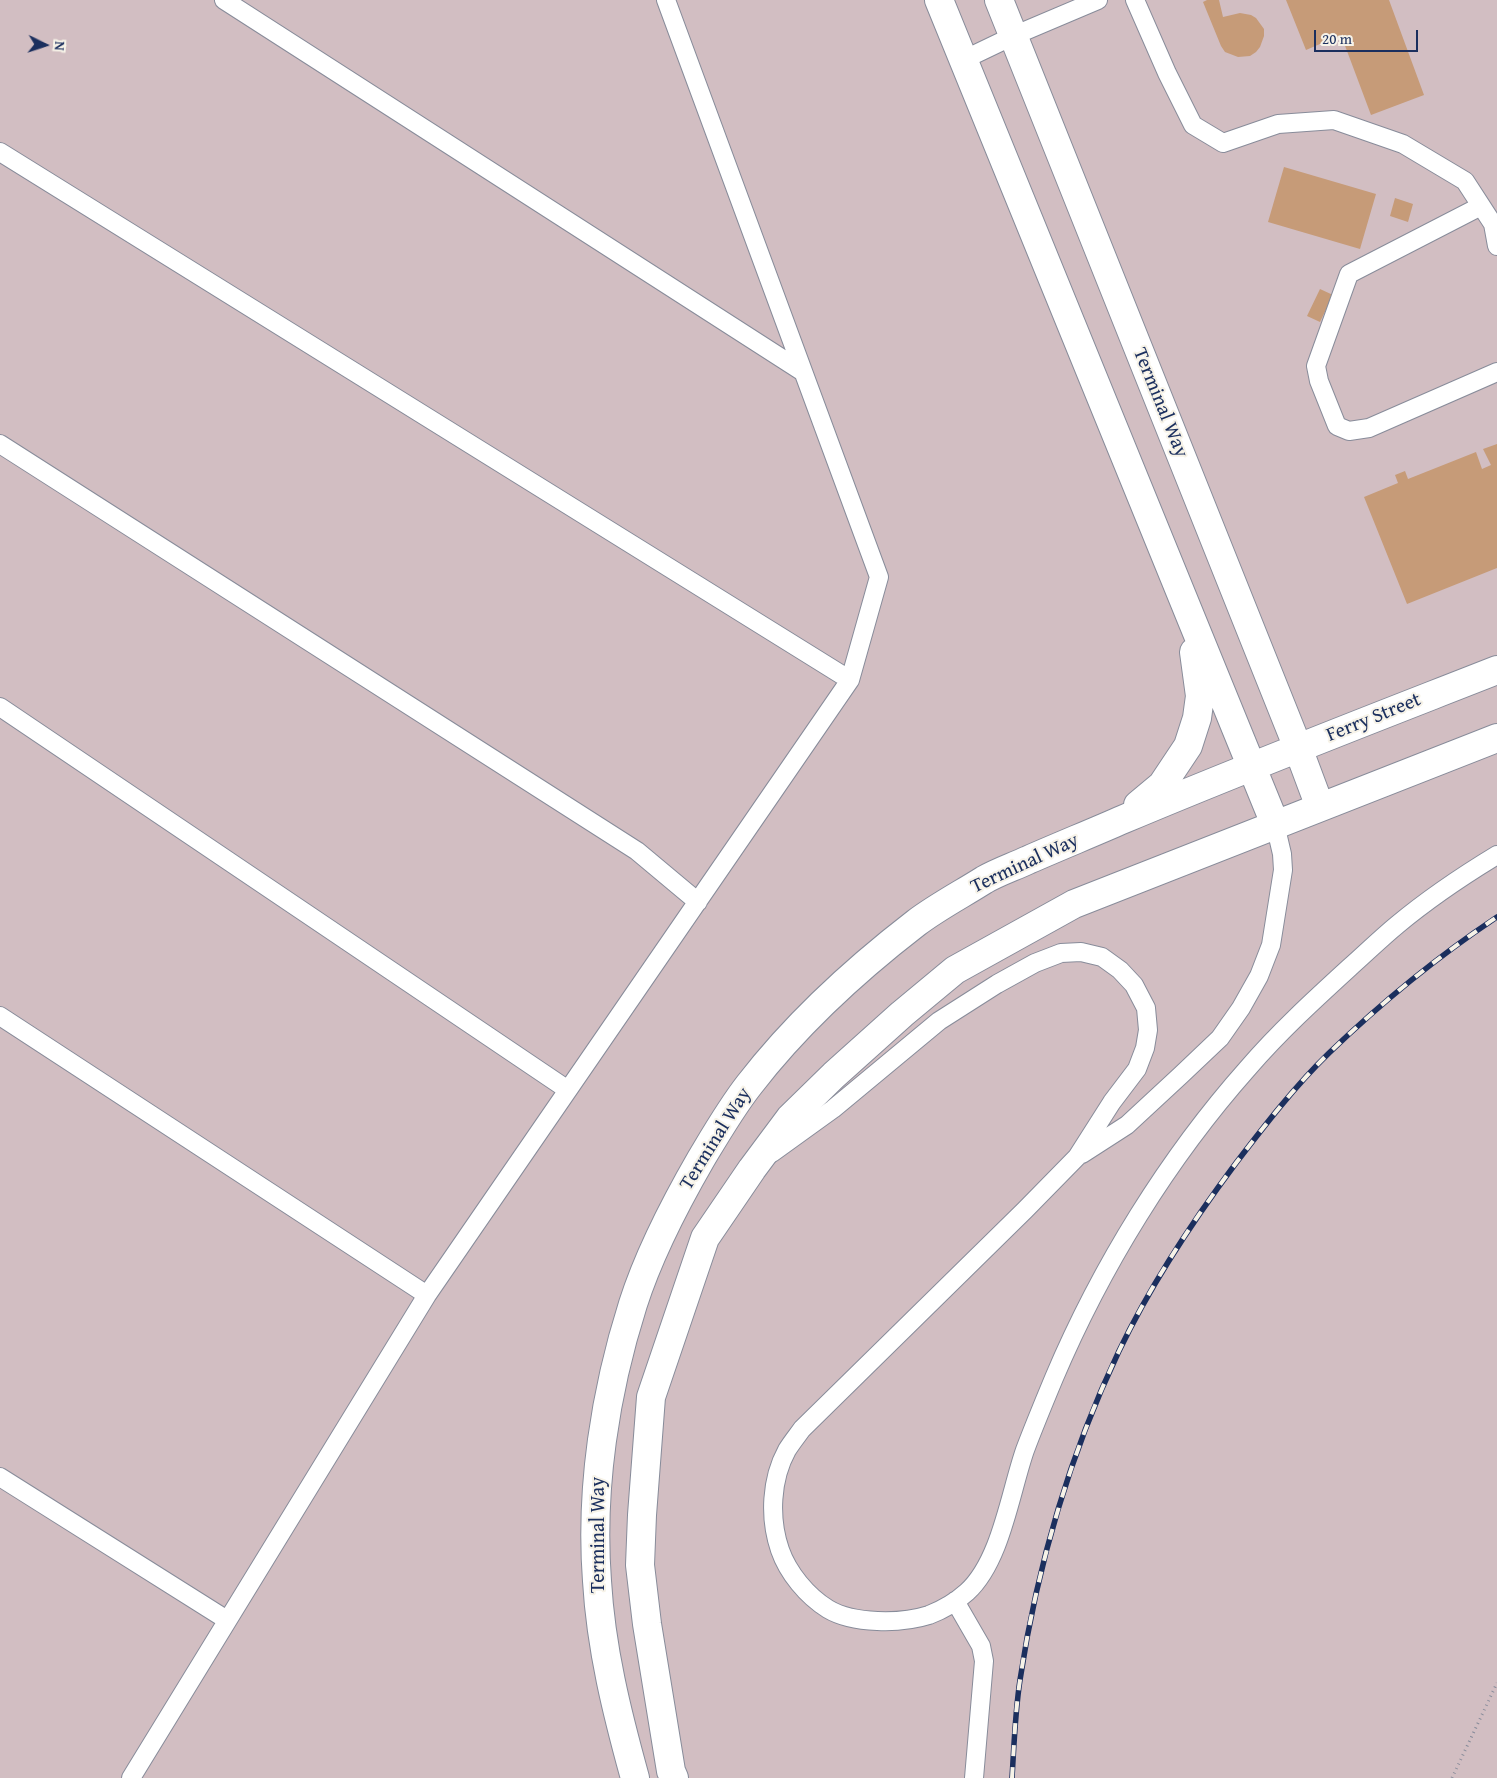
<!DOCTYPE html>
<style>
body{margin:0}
#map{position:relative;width:1497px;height:1778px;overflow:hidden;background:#f4e9d5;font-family:"Gentium Book Plus",serif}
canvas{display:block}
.north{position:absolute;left:20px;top:20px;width:50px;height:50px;-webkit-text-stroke:4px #f7f3e8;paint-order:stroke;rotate:94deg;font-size:14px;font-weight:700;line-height:20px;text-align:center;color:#1b2f5e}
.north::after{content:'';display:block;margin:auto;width:18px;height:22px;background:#1b2f5e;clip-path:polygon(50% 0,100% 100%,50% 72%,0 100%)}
.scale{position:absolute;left:1314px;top:30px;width:104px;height:22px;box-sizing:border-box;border:2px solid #1b2f5e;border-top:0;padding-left:6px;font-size:15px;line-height:18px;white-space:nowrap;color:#1b2f5e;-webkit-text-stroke:4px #f7f3e8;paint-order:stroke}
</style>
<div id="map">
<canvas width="1497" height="1778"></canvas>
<div class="north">N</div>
<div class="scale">20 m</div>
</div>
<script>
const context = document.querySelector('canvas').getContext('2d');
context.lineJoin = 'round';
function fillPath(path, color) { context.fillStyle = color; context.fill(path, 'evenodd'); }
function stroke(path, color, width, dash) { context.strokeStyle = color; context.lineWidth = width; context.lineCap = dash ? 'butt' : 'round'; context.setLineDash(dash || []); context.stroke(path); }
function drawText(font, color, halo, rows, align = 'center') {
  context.font = font + ' "Gentium Book Plus",serif'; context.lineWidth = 4; context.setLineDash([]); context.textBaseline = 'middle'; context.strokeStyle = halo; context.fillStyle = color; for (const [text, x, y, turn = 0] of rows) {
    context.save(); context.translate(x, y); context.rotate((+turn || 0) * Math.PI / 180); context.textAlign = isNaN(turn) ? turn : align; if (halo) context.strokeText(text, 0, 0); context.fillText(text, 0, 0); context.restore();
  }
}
fillPath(new Path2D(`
 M 0,0 L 1497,0 L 1497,1778 L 0,1778 Z`), '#d2bec2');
fillPath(new Path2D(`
 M 1207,0 L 1219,0 L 1223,17 L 1240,13 L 1251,15 L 1256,18 L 1264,29 L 1264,36 L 1260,47 L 1256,52 L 1250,56 L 1238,57 L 1225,52 L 1221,46 L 1203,2 Z
 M 1286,0 L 1389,0 L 1424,95 L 1371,115 L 1341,35 L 1306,50 Z
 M 1284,167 L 1376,194 L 1360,249 L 1268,222 Z
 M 1395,198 L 1413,204 L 1408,222 L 1390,216 Z
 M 1320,289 L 1333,295 L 1320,322 L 1307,316 Z
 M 1497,444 L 1497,568 L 1407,604 L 1364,497 L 1398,483 L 1395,475 L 1405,471 L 1408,479 L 1476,452 L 1482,469 L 1491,465 L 1483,449 Z`), '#c69b78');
const lane = new Path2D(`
 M 224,0 L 803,372
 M 1135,0 L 1167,73 L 1193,125 L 1223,143 L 1278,124 L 1334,120 L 1403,144 L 1465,181 L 1493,224 L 1497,246
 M 963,60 L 1013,36 L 1098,0
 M 0,152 L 850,680 L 879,577 L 666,0
 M 1481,206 L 1349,274 L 1316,366 L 1319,381 L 1337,426 L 1349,431 L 1369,428 L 1497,372
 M 0,444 L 637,851 L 698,902
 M 0,707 L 568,1090 L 850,680
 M 0,1016 L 427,1295 L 568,1090
 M 772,1153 L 833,1109 L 939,1021 L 997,984 L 1035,963 L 1061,953 L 1081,952 L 1102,957 L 1120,970 L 1134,985 L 1146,1008 L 1148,1030 L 1145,1048 L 1137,1069 L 1112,1102 L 1077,1157 L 1025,1210 L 802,1429 C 797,1436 792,1442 787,1450 C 771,1479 769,1518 780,1550 C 788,1573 807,1596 828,1609 C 853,1624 901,1624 929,1615 C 942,1610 957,1601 967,1592 C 1001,1561 1010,1493 1025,1450 C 1034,1426 1044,1402 1054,1378 C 1101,1267 1168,1158 1248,1068 C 1279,1032 1314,1000 1349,968 C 1365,954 1380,939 1397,925 C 1427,900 1464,875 1497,855
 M 1082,1154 L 1127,1125 L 1181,1075 L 1220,1038 L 1241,1008 L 1259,976 L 1271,945 L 1283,870 L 1282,854 L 1275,824
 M 0,1477 L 227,1620
 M 955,1601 L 981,1646 L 984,1661 L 974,1778
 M 131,1778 L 427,1295`);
const secondary = new Path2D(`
 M 939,0 L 1275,824
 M 999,0 L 1298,748 L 1320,807
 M 1138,805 L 1162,785 L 1188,746 L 1197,718 L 1200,696 L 1194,652
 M 635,1778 C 617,1713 601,1649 597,1581 C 590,1489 605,1392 633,1304 C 649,1254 675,1204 701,1159 C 716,1134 731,1108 749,1085 C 796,1024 855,970 916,923 C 937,907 962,894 984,880 C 998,872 1013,867 1028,860 C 1060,846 1092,833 1124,819 C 1247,767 1372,719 1497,670
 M 674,1778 L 671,1771 L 647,1624 L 640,1565 L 642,1515 L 651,1397 L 705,1238 L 752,1169 L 790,1118 L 834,1075 L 902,1014 L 955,970 L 1074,904 L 1497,738`);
stroke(lane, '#888c9a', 20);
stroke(secondary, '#888c9a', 30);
stroke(new Path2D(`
 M 1452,1778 L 1497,1683`), '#888c9a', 3, [1, 4]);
stroke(lane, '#fff', 18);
stroke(secondary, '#fff', 28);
const rail = new Path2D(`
 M 1012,1778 C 1014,1746 1015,1713 1020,1680 C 1037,1567 1070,1454 1119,1351 C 1151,1284 1192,1222 1236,1163 C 1265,1125 1295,1086 1329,1053 C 1381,1003 1437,957 1497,917`);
stroke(rail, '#1b2f5e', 5.5);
stroke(rail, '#f7f3e8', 4, [11]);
drawText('20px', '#1b2f5e', '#f7f3e8', [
 ["Terminal Way",1160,403,68],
 ["Ferry Street",1374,718,-22],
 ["Terminal Way",1025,864,-25],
 ["Terminal Way",716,1139,-58],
 ["Terminal Way",599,1535,-90]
]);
</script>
